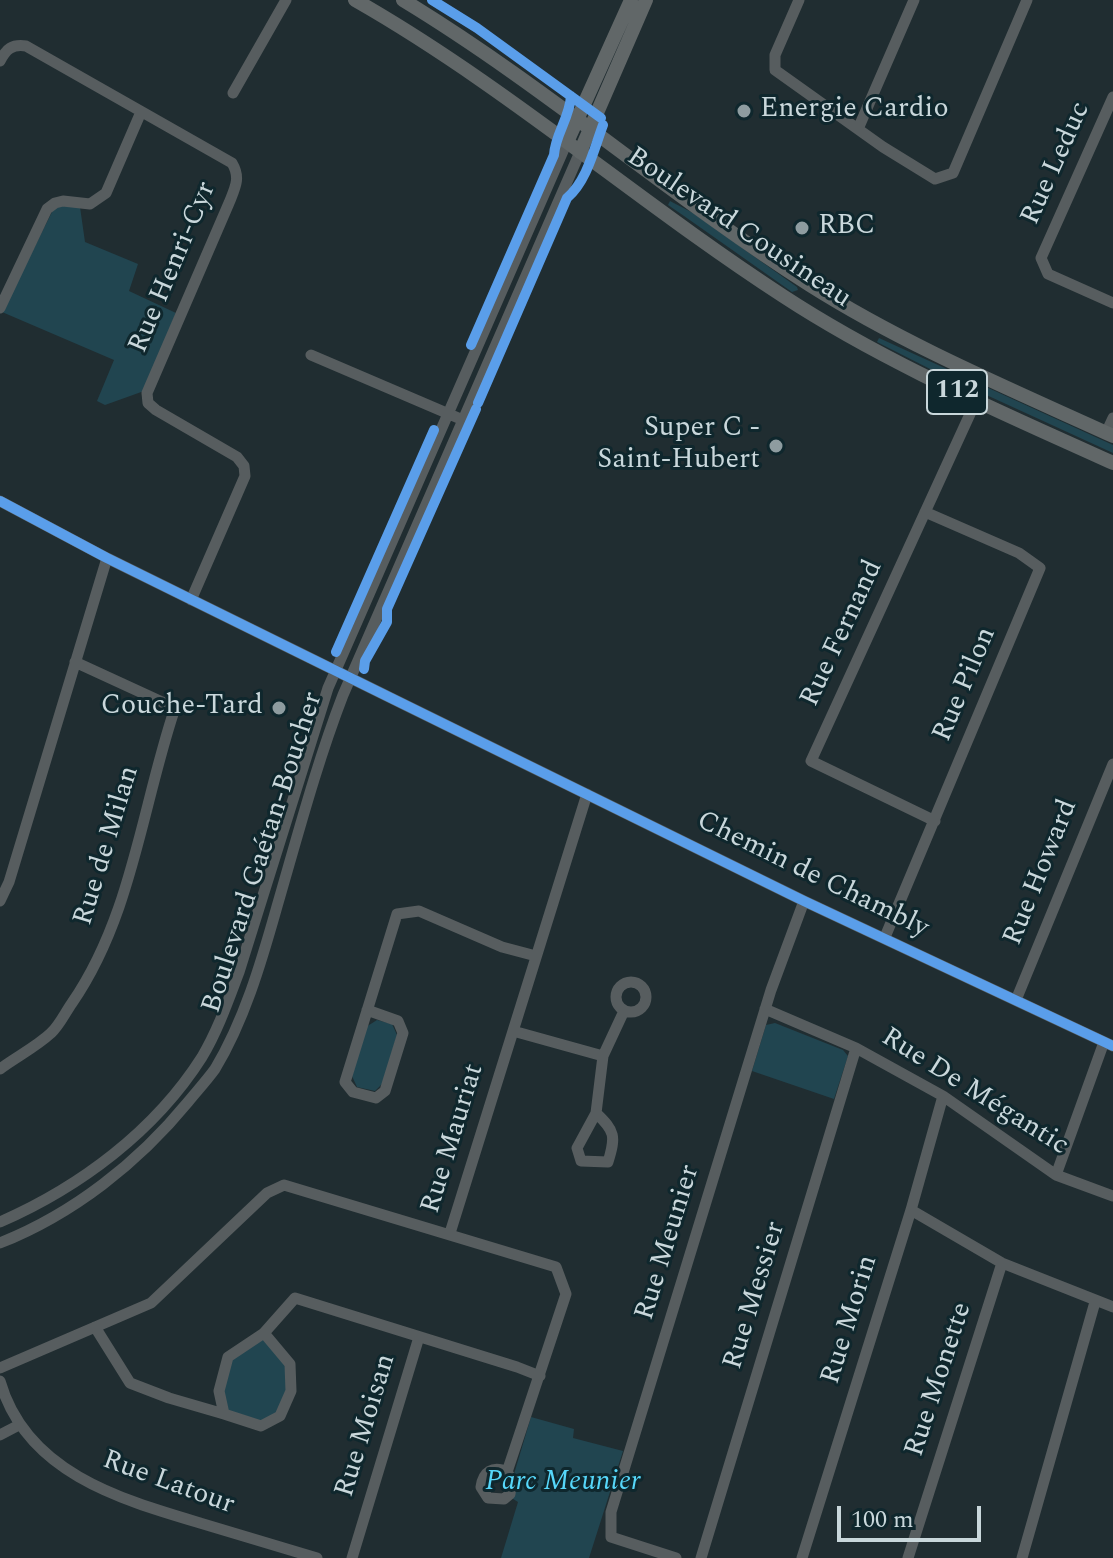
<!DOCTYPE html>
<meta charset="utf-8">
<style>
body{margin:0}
#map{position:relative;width:1113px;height:1558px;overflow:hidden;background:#202d31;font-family:Spectral,serif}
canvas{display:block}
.scale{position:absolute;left:837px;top:1506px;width:144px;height:36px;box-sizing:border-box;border:4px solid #c9d7db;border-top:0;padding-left:10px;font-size:24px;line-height:28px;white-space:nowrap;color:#c9d7db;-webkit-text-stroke:6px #0f272d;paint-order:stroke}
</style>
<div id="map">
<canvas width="1113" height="1558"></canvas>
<div class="scale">100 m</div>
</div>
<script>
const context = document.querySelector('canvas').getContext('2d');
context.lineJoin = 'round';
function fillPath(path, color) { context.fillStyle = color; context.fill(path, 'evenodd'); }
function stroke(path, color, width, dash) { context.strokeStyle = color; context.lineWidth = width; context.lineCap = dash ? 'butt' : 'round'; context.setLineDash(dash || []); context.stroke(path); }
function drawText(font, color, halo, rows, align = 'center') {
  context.font = font + ' Spectral,serif'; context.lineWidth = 6; context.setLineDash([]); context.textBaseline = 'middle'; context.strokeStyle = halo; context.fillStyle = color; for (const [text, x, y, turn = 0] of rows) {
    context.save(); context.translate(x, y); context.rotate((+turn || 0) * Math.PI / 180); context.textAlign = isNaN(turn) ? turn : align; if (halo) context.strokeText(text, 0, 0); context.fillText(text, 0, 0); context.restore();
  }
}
fillPath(new Path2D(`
 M 670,201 L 693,213 L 797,287 L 798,290 L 792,292 L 684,216 L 668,205 Z
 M 56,204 L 80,207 L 85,242 L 138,264 L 129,291 L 176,313 L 144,391 L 105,405 L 97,401 L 114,360 L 2,312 Z
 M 879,338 L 1113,445 L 1113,453 L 934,371 L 877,342 Z
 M 377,1020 L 392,1024 L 397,1035 L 383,1083 L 375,1091 L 357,1087 L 352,1076 L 366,1027 Z
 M 775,1023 L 843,1050 L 848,1056 L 834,1099 L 752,1071 L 766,1025 Z
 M 264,1333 L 290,1364 L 291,1391 L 280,1416 L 261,1426 L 224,1414 L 219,1391 L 228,1357 Z
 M 531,1417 L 574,1429 L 573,1438 L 623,1451 L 589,1558 L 501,1558 L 518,1502 L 510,1497 L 514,1474 Z`), '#214550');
stroke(new Path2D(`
 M 799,0 L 775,55 L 775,70 L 883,147 L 935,179 L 953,173 L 1027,0
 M 0,61 C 6,49 12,44 26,46 L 232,163 C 241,178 235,188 229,203 L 147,393 L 148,403 L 156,410 L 237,457 L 244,466 L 245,476 L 191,600
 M 233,93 L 286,0
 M 1113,97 L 1041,258 L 1048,274 L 1113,303
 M 858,129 L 914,0
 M 0,308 L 47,209 L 55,203 L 63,201 L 90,204 L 106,193 L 141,112
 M 311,355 L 463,420
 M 1106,433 L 1113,418
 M 0,501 L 107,558 L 393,699 L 804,901 L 1113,1046
 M 935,821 L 811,761 L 976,401
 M 0,901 L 9,882 L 107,558
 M 885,937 L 1040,568 L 1019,553 L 925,512
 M616 997a15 15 0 1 1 30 0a15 15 0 1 1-30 0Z
 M 1016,1000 L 1113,764
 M 765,1009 L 856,1048 L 943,1096 L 1056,1175 L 1113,1196
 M 367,1010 L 398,1021 L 403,1033 L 385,1091 L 376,1098 L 353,1092 L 345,1082 L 397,914 L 419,911 L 502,947 L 536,956
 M 513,1031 L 603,1056
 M 0,1069 C 16,1057 36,1047 51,1033 C 59,1026 65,1013 72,1003 C 132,916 142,806 175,708 L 75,662
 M 596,1113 C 615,1131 616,1136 608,1162 L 581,1161 L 577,1148 L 596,1113 L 603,1056 L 624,1011
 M 1056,1175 L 1104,1042
 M 911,1210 L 1002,1263 L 1113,1307
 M 0,1222 C 80,1187 155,1131 202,1057 C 218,1030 228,1001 239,972 L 328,688 L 567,142
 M 450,1233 L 587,794
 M 0,1243 C 73,1214 138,1163 188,1102 C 197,1091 207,1080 215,1069 C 244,1021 261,963 276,910 C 297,838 316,765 343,695 L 580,152
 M 95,1327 L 130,1383 L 169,1398 L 224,1414
 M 264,1333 L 290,1364 L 291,1391 L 280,1416 L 261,1426 L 224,1414 L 219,1391 L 228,1357 L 264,1333 L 295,1298 L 517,1367 L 540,1376
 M 0,1368 L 151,1303 L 267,1193 L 284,1185 L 556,1267 L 566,1294 L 507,1472 L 512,1480 L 510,1494 L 504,1499 L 488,1498 L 481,1487 C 483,1472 493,1465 507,1472
 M 0,1381 C 26,1472 119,1499 200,1523 C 239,1535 278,1546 317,1558
 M 0,1435 L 19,1425
 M 352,1558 L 419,1337
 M 676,1558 L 611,1537 L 611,1512 L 771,990 L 804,901
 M 701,1558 L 856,1048
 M 802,1558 L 911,1210 L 943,1096
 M 908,1558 L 1002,1263
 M 1022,1558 L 1095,1302`), '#575d5f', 11);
stroke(new Path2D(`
 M 355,0 C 506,86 638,202 783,296 C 887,364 1001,412 1113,463
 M 403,0 C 545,86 670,196 810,285 C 905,345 1010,389 1113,436
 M 567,142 L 631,0
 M 580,152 L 646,0`), '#616768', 14);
stroke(new Path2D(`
 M 432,0 L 477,28 L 601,118
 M 471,345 L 554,155 C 555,135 570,117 571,96
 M 478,403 L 567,198 C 587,181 594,149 603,125
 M 0,501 L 107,558 L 393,699 L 804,901 L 1113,1046
 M 336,652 L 434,430
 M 364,669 L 365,661 L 387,622 L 387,609 L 476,409`), '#5a9eea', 10);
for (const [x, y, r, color] of [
 [744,111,8,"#8e9ca0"],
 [802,228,8,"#8e9ca0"],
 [776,446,8,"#8e9ca0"],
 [279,708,8,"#8e9ca0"]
]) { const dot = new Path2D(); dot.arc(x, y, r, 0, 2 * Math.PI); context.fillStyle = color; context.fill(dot); stroke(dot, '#0f272d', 3); }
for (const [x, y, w] of [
 [957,392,60]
]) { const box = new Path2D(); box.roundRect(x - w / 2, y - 22, w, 44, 6); context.fillStyle = '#0f272d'; context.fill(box); stroke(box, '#c9d7db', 2); }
drawText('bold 26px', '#c9d7db', null, [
 ["112",957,392]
]);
drawText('28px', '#c9d7db', '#0f272d', [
 ["Energie Cardio",760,111],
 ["RBC",818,228],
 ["Super C -",760,430,"right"],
 ["Saint-Hubert",760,462,"right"],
 ["Couche-Tard",263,708,"right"]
], 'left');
drawText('28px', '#c9d7db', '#0f272d', [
 ["Rue Leduc",1057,164,-66],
 ["Boulevard Cousineau",738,229,34],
 ["Rue Henri-Cyr",174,268,-67],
 ["Rue Fernand",843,634,-65],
 ["Rue Pilon",966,685,-67],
 ["Rue de Milan",108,846,-73],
 ["Boulevard Gaétan-Boucher",264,853,-72],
 ["Rue Howard",1042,873,-68],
 ["Chemin de Chambly",812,876,26],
 ["Rue De Mégantic",974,1093,32],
 ["Rue Mauriat",454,1139,-73],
 ["Rue Meunier",669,1243,-73],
 ["Rue Messier",756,1296,-73],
 ["Rue Morin",851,1320,-73],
 ["Rue Monette",940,1380,-72],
 ["Rue Moisan",367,1426,-73],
 ["Rue Latour",168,1484,20]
]);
drawText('italic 28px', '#56d7fa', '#0f272d', [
 ["Parc Meunier",563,1484]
]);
</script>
